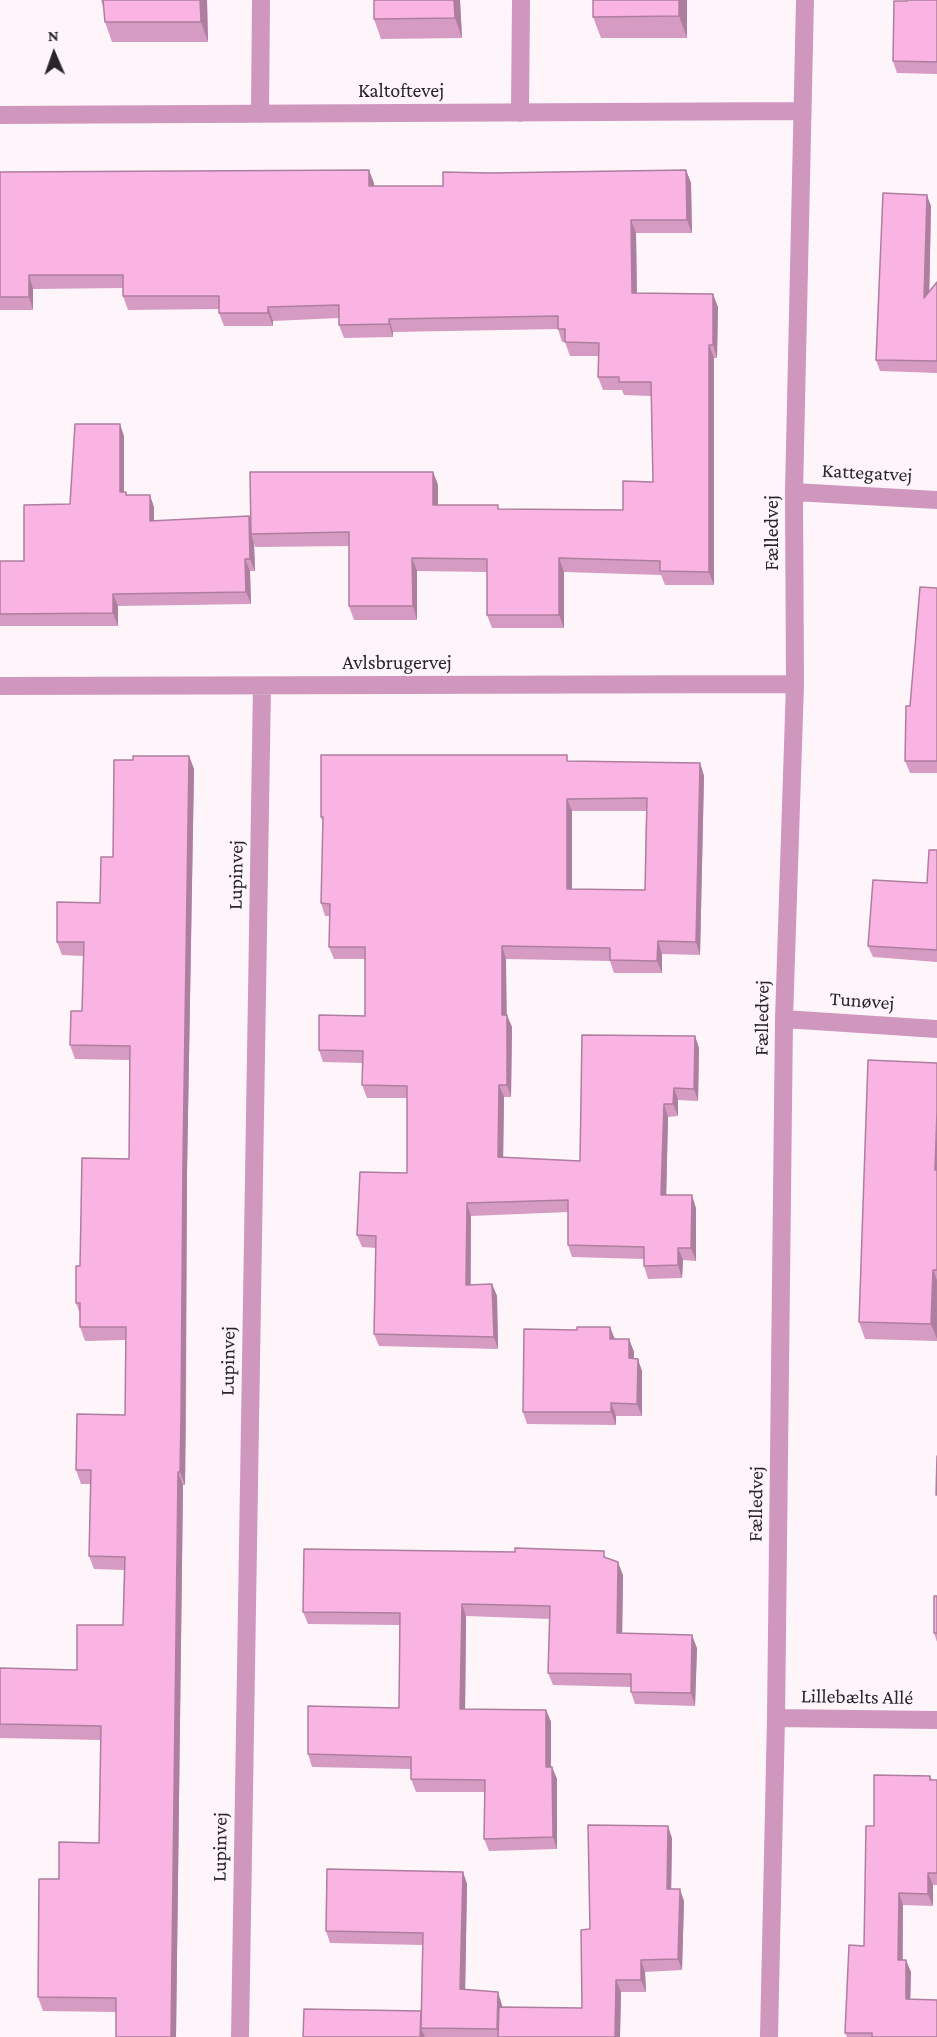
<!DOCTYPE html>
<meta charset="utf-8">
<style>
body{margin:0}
#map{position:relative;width:937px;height:2037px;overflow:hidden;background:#fef5fb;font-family:"Crimson Pro",serif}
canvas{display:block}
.north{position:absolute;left:24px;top:24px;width:60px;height:60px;-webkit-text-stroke:4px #fef5fb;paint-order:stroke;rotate:358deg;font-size:16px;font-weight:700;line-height:24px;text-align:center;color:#2a2528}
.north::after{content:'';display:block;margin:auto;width:21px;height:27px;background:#2a2528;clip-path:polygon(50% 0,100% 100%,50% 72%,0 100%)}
</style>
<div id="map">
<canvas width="937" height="2037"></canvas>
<div class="north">N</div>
</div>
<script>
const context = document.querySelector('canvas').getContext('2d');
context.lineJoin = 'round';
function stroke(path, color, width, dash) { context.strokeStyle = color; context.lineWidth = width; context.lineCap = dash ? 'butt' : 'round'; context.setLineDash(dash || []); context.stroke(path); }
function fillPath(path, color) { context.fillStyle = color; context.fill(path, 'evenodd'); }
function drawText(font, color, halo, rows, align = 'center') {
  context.font = font + ' "Crimson Pro",serif'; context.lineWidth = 4.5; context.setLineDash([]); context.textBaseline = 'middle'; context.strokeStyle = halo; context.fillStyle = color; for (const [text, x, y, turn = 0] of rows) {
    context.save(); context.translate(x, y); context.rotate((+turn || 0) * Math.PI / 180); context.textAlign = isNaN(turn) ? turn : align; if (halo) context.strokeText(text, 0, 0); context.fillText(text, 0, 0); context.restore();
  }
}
stroke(new Path2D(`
 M 520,113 L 521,0
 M 260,114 L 261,0
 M 0,115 L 802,111
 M 794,492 L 937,500
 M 0,686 L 795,684
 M 784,1019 L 937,1029
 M 776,1718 L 937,1720
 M 240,2037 L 262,686
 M 769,2037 L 776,1718 L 784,1019 L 795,684 L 794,492 L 805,0`), '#cf97bd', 18);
fillPath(new Path2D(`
 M 101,0 L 207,0 L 208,42 L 112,42 L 105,22 L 104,6 L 103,6 Z
 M 374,0 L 460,0 L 462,38 L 381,39 L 374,19 Z
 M 687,0 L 687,38 L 601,38 L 593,17 Z
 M 937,0 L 937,74 L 897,73 L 893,61 Z
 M 686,170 L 691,183 L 692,233 L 636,233 L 637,293 L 718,307 L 717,358 L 714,358 L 714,585 L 665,585 L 661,575 L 564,572 L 564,628 L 492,628 L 487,615 L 487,572 L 417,571 L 417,620 L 354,620 L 349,606 L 349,546 L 255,547 L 254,543 L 255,571 L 250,571 L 251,604 L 118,606 L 118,626 L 0,626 L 0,561 L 24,561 L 124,436 L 124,492 L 127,495 L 154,507 L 154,521 L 249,516 L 251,520 L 433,472 L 438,485 L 438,505 L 500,509 L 623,510 L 653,482 L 651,396 L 624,395 L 622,390 L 603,390 L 598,377 L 599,356 L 570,356 L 565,342 L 562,342 L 558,329 L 393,332 L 393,337 L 344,338 L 339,325 L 339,318 L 273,321 L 273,326 L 224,326 L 219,313 L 219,309 L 128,310 L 123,296 L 123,288 L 33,289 L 33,310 L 0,310 L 0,172 L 374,183 L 374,186 L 443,186 L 490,173 Z
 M 931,206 L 929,292 L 937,282 L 937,373 L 880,371 L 876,360 Z
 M 937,588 L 937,773 L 910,773 L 905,761 L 910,706 Z
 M 189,756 L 194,769 L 187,1173 L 186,1429 L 185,1485 L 183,1485 L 176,2037 L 116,2037 L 116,2012 L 43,2011 L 38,1997 L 59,1879 L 99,1843 L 101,1740 L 0,1738 L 0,1668 L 77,1670 L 123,1625 L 124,1570 L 94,1569 L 89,1556 L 91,1484 L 81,1484 L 76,1470 L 125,1415 L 126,1340 L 85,1341 L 80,1327 L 80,1314 L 76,1303 L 80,1266 L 129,1159 L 129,1060 L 75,1059 L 70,1045 L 82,1011 L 84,956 L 62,955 L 57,942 L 100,903 L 113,857 L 133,760 Z
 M 569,762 L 700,763 L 704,776 L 700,955 L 662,954 L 662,973 L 614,973 L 610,961 L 506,959 L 506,1015 L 512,1027 L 511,1097 L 504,1097 L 503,1157 L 580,1161 L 695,1036 L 699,1048 L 698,1101 L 678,1100 L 678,1116 L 668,1117 L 666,1195 L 696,1208 L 696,1261 L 683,1260 L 682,1278 L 648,1279 L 644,1266 L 644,1259 L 572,1257 L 568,1245 L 568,1212 L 471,1216 L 471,1285 L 492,1284 L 497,1296 L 498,1349 L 379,1346 L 374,1334 L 376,1248 L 362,1247 L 357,1235 L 407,1173 L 407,1098 L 367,1098 L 362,1085 L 363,1063 L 323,1062 L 319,1050 L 365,1016 L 365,959 L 334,959 L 329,947 L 330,916 L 325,916 L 321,903 L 323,822 L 321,817 ZM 572,811 L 646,811 L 645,890 L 572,889 Z
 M 937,850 L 937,962 L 873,957 L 868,946 L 927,883 Z
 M 937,1063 L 937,1341 L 865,1339 L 859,1322 Z
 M 610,1327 L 615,1339 L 629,1339 L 634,1352 L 634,1358 L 642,1371 L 642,1416 L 616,1416 L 616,1425 L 527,1424 L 523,1412 L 577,1330 Z
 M 607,1558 L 623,1575 L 622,1633 L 697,1648 L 695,1706 L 635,1704 L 631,1692 L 631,1687 L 553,1685 L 548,1673 L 550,1619 L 466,1616 L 465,1709 L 546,1710 L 551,1722 L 551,1767 L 552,1767 L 557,1779 L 557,1849 L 489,1851 L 484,1839 L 485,1792 L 416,1792 L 411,1779 L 411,1769 L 312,1767 L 308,1754 L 399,1708 L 400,1625 L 308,1624 L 303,1612 Z
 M 937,1596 L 937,1642 L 934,1633 Z
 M 930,1776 L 932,1780 L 937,1780 L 937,1885 L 933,1885 L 933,1906 L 903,1905 L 903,1960 L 911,1972 L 910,1999 L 937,2037 L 847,2037 L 845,2033 L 864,1946 L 874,1826 Z
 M 672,1838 L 671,1889 L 684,1901 L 682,1970 L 645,1972 L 646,1992 L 621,1992 L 620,2037 L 303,2037 L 421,2011 L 422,2014 L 423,1945 L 330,1943 L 326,1931 L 463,1872 L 467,1884 L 465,1989 L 502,2005 L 502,2007 L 582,2008 L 590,1929 Z`), '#d69bc3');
fillPath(new Path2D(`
 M 200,0 L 207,0 L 208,42 L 201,22 Z
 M 454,0 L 460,0 L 462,38 L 455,18 Z
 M 679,0 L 687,0 L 687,38 L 679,16 Z
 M 369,170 L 374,183 L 374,200 L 369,186 Z
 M 686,170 L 691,183 L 692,233 L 687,220 Z
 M 927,195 L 931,206 L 929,310 L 924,298 Z
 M 631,220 L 636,233 L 637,307 L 632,293 Z
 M 29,275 L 33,289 L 33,310 L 29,297 Z
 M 713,294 L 718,307 L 717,358 L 713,345 Z
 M 268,307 L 273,321 L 273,326 L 268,313 Z
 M 389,319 L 393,332 L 393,337 L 389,324 Z
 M 709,345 L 714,358 L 714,585 L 709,572 Z
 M 120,424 L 124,436 L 124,505 L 120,492 Z
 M 433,472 L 438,485 L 438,518 L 433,505 Z
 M 150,495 L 154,507 L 154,533 L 150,521 Z
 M 249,516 L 253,529 L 251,534 L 254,543 L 255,571 L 250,559 Z
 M 412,558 L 417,571 L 417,620 L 413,606 Z
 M 559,558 L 564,572 L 564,628 L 559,615 Z
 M 245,559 L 250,571 L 251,604 L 246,592 Z
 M 113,594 L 118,606 L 118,626 L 113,613 Z
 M 189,756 L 194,769 L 187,1173 L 185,1485 L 180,1472 L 183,1159 Z
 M 700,763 L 704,776 L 700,955 L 696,942 Z
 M 567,799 L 572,811 L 572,901 L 567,889 Z
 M 658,941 L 662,954 L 662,973 L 657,961 Z
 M 502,946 L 506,959 L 507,1027 L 502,1015 Z
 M 507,1015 L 512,1027 L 511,1097 L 507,1085 Z
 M 695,1036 L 699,1048 L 698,1101 L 694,1089 Z
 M 499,1085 L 504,1097 L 503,1169 L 498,1157 Z
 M 674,1088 L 678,1100 L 678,1116 L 673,1104 Z
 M 664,1104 L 668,1117 L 666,1207 L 661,1195 Z
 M 937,1112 L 937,1176 L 935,1170 Z
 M 692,1195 L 696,1208 L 696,1261 L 691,1248 Z
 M 467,1203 L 471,1216 L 470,1297 L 466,1285 Z
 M 678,1248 L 683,1260 L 682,1278 L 678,1265 Z
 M 933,1270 L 937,1280 L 937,1339 L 931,1324 Z
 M 492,1284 L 497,1296 L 498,1349 L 494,1337 Z
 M 610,1327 L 615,1340 L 610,1339 Z
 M 629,1339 L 634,1352 L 634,1371 L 629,1358 Z
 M 638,1359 L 642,1371 L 642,1416 L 637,1404 Z
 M 611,1403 L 616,1416 L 616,1425 L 611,1412 Z
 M 178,1472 L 183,1485 L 176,2037 L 171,2037 Z
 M 618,1562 L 623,1575 L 622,1646 L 617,1633 Z
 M 462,1604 L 466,1616 L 465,1722 L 460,1709 Z
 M 692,1635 L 697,1648 L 695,1706 L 691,1693 Z
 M 546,1710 L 551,1722 L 551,1780 L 546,1767 Z
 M 552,1767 L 557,1779 L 557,1849 L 553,1837 Z
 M 668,1826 L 672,1838 L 671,1901 L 667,1889 Z
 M 463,1872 L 467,1884 L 465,2001 L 460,1989 Z
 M 928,1873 L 933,1885 L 933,1906 L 928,1894 Z
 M 680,1889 L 684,1901 L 682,1970 L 678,1959 Z
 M 899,1893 L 903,1905 L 902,1972 L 898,1960 Z
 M 641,1960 L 645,1972 L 646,1992 L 641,1980 Z
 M 906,1960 L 911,1972 L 910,2011 L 906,1999 Z
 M 616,1980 L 621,1992 L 620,2037 L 615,2037 Z
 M 498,1992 L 502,2005 L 501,2037 L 500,2037 L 497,2029 Z
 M 421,2011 L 425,2024 L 421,2028 L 425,2037 L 420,2037 Z`), '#ae7e9f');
const building = new Path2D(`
 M 103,0 L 200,0 L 201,22 L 105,22 Z
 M 374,0 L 454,0 L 455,18 L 374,19 Z
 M 593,0 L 679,0 L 679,16 L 593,17 Z
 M 907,0 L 937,0 L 937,62 L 893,61 L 894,1 L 907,1 Z
 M 369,170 L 369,186 L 443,186 L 443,172 L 490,173 L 686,170 L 687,220 L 631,220 L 632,293 L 713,294 L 713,345 L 709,345 L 709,572 L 660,571 L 660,561 L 559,558 L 559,615 L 487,615 L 487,559 L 412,558 L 413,606 L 349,606 L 349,532 L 251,534 L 250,472 L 433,472 L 433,505 L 498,505 L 498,509 L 623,510 L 623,481 L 653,482 L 651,382 L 619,382 L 619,377 L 598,377 L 599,343 L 565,342 L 565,329 L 558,329 L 558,316 L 389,319 L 389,324 L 339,325 L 339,305 L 268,307 L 268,313 L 219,313 L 219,296 L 123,296 L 123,275 L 29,275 L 29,297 L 0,297 L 0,172 Z
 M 883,193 L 927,195 L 924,298 L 937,282 L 937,361 L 876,360 Z
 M 75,424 L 120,424 L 120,492 L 126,492 L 126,495 L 150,495 L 150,521 L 249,516 L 250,559 L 245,559 L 246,592 L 113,594 L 113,613 L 0,614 L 0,561 L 24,561 L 24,505 L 70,504 Z
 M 920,587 L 937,588 L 937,761 L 905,761 L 906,706 L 910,706 Z
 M 321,755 L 567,755 L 567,761 L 700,763 L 696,942 L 658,941 L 657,961 L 610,960 L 610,948 L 502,946 L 502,1015 L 507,1015 L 507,1085 L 499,1085 L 498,1157 L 580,1161 L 582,1035 L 695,1036 L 694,1089 L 674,1088 L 673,1104 L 664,1104 L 661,1195 L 692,1195 L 691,1248 L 678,1248 L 678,1265 L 644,1266 L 644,1247 L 568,1245 L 568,1200 L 467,1203 L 466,1285 L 492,1284 L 494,1337 L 374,1334 L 376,1236 L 357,1235 L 360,1172 L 407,1173 L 407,1086 L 362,1085 L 363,1051 L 319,1050 L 319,1015 L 365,1016 L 365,947 L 329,947 L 330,904 L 321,903 L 323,817 L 321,817 ZM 647,798 L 645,890 L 567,889 L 567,799 Z
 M 133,756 L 189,756 L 183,1159 L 181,1416 L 180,1472 L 178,1472 L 171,2037 L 116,2037 L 116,1998 L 38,1997 L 39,1879 L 59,1879 L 59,1842 L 99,1843 L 101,1726 L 0,1724 L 0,1668 L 77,1670 L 77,1625 L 123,1625 L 125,1557 L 89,1556 L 91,1470 L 76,1470 L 77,1414 L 125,1415 L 126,1327 L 80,1327 L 80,1303 L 76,1303 L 76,1266 L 80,1266 L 82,1158 L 129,1159 L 130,1046 L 70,1045 L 71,1011 L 82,1011 L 84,942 L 57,942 L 57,902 L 100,903 L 101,857 L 113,857 L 114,760 L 133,760 Z
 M 929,850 L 937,850 L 937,950 L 868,946 L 873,880 L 927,883 Z
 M 868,1060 L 937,1063 L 937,1112 L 935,1170 L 937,1170 L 937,1270 L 933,1270 L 931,1324 L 859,1322 Z
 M 577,1327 L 610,1327 L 610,1339 L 629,1339 L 629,1358 L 638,1359 L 637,1404 L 611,1403 L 611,1412 L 523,1412 L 524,1329 L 577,1330 Z
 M 937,1456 L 937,1495 L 936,1495 Z
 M 515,1548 L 604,1551 L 604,1557 L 618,1562 L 617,1633 L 692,1635 L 691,1693 L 631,1692 L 631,1674 L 548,1673 L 550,1606 L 462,1604 L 460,1709 L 546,1710 L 546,1767 L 552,1767 L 553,1837 L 484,1839 L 485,1780 L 411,1779 L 411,1757 L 308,1754 L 308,1706 L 399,1708 L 400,1613 L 303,1612 L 304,1549 L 515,1552 Z
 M 934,1596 L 937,1596 L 937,1633 L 934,1633 Z
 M 874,1775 L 930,1776 L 930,1780 L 937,1780 L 937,1873 L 928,1873 L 928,1894 L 899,1893 L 898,1960 L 906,1960 L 906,1999 L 937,2000 L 937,2037 L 872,2037 L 872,2033 L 845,2033 L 849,1945 L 864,1946 L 866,1826 L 874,1826 Z
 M 588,1825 L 668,1826 L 667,1889 L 680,1889 L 678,1959 L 641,1960 L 641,1980 L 616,1980 L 615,2037 L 498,2037 L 499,2007 L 582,2008 L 581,1930 L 590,1929 Z
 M 327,1869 L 463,1872 L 460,1989 L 498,1992 L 497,2029 L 421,2028 L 423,1933 L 326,1931 Z
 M 304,2009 L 421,2011 L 420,2037 L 303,2037 Z`);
fillPath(building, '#f9b4e3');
stroke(building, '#ae7e9f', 1.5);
drawText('20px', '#2a2528', '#fef5fb', [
 ["Kaltoftevej",401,91],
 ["Kattegatvej",867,473,3],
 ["Fælledvej",772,533,-90],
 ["Avlsbrugervej",397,663],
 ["Lupinvej",236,875,-89],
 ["Tunøvej",862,1001,4],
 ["Fælledvej",762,1018,-89],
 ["Lupinvej",228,1361,-89],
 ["Fælledvej",756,1504,-89],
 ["Lillebælts Allé",857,1697,1],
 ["Lupinvej",220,1847,-89]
]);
</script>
